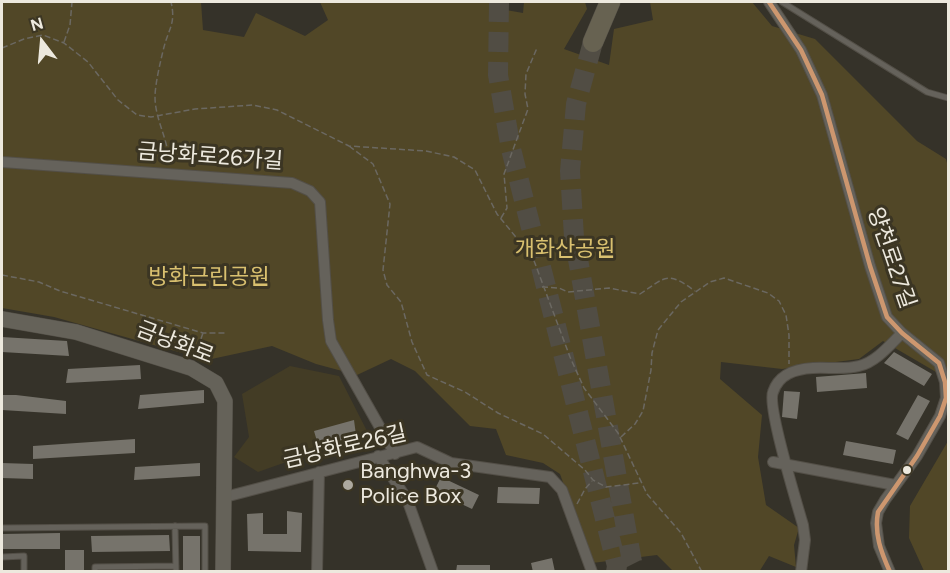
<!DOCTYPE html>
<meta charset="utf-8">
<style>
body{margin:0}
#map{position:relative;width:950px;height:573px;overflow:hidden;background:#353229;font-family:Figtree,sans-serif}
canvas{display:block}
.frame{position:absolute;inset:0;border:3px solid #ede9de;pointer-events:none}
.north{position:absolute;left:12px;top:12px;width:60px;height:60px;-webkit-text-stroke:4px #3b3523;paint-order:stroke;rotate:344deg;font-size:16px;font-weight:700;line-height:24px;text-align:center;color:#ede9de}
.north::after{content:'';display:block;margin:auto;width:21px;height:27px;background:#ede9de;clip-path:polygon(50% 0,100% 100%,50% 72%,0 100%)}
</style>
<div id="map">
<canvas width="950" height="573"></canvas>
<div class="frame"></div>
<div class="north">N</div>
</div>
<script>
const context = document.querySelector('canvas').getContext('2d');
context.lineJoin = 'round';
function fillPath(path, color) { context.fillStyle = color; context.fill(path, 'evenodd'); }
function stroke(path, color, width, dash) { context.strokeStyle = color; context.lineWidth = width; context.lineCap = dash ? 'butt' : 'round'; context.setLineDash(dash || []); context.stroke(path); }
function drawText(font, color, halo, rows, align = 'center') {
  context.font = font + ' Figtree,"Noto Sans KR",sans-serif'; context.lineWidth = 6; context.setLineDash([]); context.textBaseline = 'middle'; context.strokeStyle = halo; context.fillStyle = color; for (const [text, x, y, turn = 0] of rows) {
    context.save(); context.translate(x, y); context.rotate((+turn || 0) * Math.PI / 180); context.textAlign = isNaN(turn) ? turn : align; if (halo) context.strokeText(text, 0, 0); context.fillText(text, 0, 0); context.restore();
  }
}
fillPath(new Path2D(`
 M 290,366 L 339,376 L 368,433 L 258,472 L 234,457 L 249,437 L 242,394 Z`), '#433c25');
fillPath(new Path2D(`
 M 2,2 L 201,2 L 203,30 L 244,37 L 256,13 L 305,36 L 328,20 L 320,2 L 489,2 L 489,7 L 523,13 L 524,2 L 585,2 L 587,9 L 564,49 L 609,65 L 614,29 L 653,20 L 650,2 L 752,2 L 772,26 L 815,39 L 917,141 L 946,159 L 948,167 L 948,379 L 883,341 L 859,359 L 782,369 L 721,362 L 720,379 L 762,415 L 758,457 L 766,505 L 799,528 L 794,545 L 796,567 L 769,556 L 759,572 L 673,571 L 657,555 L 592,563 L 560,474 L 543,463 L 506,455 L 496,429 L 470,426 L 415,371 L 391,359 L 357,375 L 316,364 L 272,346 L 207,360 L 54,317 L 2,308 Z
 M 948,441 L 948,571 L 924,571 L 909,538 L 910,506 Z`), '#514727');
fillPath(new Path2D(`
 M 2,337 L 67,341 L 69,356 L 2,352 Z
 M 894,352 L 932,374 L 924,386 L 884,363 Z
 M 140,365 L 141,379 L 66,383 L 68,369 Z
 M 866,373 L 867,388 L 817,392 L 816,377 Z
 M 204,390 L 204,403 L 138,409 L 140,395 Z
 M 784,391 L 800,392 L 797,419 L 782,417 Z
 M 2,395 L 16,395 L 66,401 L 66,414 L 2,410 Z
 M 918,395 L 930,401 L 908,440 L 896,434 Z
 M 354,420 L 356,435 L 319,448 L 314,431 Z
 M 135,439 L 135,453 L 33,459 L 33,446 Z
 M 846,441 L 896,450 L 893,464 L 843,455 Z
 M 2,463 L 33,464 L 33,479 L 2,478 Z
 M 200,463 L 200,476 L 134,480 L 135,467 Z
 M 441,477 L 479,495 L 472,509 L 434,491 Z
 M 498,487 L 540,488 L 539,504 L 497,503 Z
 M 287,511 L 302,513 L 301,552 L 248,551 L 247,514 L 263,513 L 263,534 L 287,534 Z
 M 60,533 L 60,549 L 2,549 L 2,534 Z
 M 169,535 L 170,551 L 92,552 L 91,536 Z
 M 183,536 L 200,536 L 200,572 L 183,572 Z
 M 65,550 L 84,550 L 84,572 L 65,572 Z
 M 552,558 L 555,572 L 533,572 L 531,563 Z
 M 457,565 L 490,565 L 490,572 L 456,572 Z`), '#76736b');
stroke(new Path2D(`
 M 499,2 L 498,75 L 511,149 L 617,566 L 616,572
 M 593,42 L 576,104 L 570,171 L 574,237 L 632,562 L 637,572`), '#514d44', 20, [20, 10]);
const lane = new Path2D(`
 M 782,2 L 927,92 L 948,98
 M 175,526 L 176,572
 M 2,528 L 205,526 L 205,572
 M 2,557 L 24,556 L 24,572
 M 95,572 L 95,567 L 176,566`);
const street = new Path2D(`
 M 769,2 L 801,50 L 822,95 L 870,266 L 887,317 L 902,333 L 939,363 L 945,382 L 946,398 L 940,416 L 917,456 L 885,500 L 878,512 L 876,523 L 879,546 L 890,572
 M 2,162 L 292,183 L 310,191 L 320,202 L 328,320 L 331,341 L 395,454
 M 378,456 L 407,499 L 433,572
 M 773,462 L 895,485
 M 225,497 L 417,447 L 451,463 L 550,477 L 562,490 L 592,572
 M 317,572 L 319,472
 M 801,572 L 805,540 L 803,525 C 797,504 767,406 773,392 C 779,374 795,369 813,368 C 828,367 844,370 859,366 C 876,362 890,345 902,333`);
const secondary = new Path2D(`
 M 2,319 L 76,332 L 191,368 L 216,383 L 225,401 L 223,572`);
const highway = new Path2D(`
 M 593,42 L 610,2`);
stroke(lane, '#534f47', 7);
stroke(street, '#534f47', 12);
stroke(secondary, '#534f47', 16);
stroke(highway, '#534f47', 21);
stroke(new Path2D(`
 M 64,42 L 70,25 L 72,2
 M 2,48 L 24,39 L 43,35 L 64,43 L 88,62 L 118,100 L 137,115 L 151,117 L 195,109 L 253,105 L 277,110 L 349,146 L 426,151 L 454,157 L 475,170 L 497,214 L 533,258 L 570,357 L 584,388 L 618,433 L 647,494 L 681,533 L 702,572
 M 349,146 L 373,164 L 390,204 L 383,270 L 387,285 L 401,302 L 412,342 L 427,375 L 465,392 L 498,413 L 543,434 L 585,470 L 593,480 L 606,487 L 639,483
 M 169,164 C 169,140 155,120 155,97 C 155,84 161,59 164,47 C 169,28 176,23 171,2
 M 501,218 L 507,208 L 504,174 L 528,109 L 525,94 L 526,74 L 537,48
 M 2,275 L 39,282 L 60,291 L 203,333 L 226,333
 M 542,287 L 559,288 L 568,292 L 609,288 L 640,294 C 667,276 667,271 695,291
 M 195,356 L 203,333
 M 621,437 L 635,424 L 643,411 L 651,370 L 652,353 L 658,330 L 681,302 L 710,282 L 724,278 L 768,293 L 779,301 L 786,315 L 789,335 L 789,364
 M 577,504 L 585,489 L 592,481`), '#6b6861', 1.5, [6, 3]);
stroke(lane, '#65625b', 5);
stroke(street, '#65625b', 10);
stroke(secondary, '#656259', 15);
stroke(highway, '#676251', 20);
stroke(new Path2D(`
 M 769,2 L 801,50 L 822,95 L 870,266 L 887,317 L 902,333 L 939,363 L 945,382 L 946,398 L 940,416 L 917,456 L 878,512 C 874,534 881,552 890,572`), '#cd976f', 4.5);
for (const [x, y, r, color] of [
 [907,470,5,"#ede9de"],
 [348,485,6,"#ada99f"]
]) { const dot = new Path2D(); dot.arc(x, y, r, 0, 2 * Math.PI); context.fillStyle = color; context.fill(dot); stroke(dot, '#3b3523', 2); }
drawText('22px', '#ede9de', '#3b3523', [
 ["금낭화로26가길",210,157,4],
 ["양천로27길",891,258,71],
 ["금낭화로",175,343,21],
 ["금낭화로26길",345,447,-13]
]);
drawText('22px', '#d9c06f', '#3b3523', [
 ["개화산공원",565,250],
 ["방화근린공원",209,278]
]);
drawText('22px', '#ede9de', '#3b3523', [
 ["Banghwa-3",360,472],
 ["Police Box",360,497]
], 'left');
</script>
